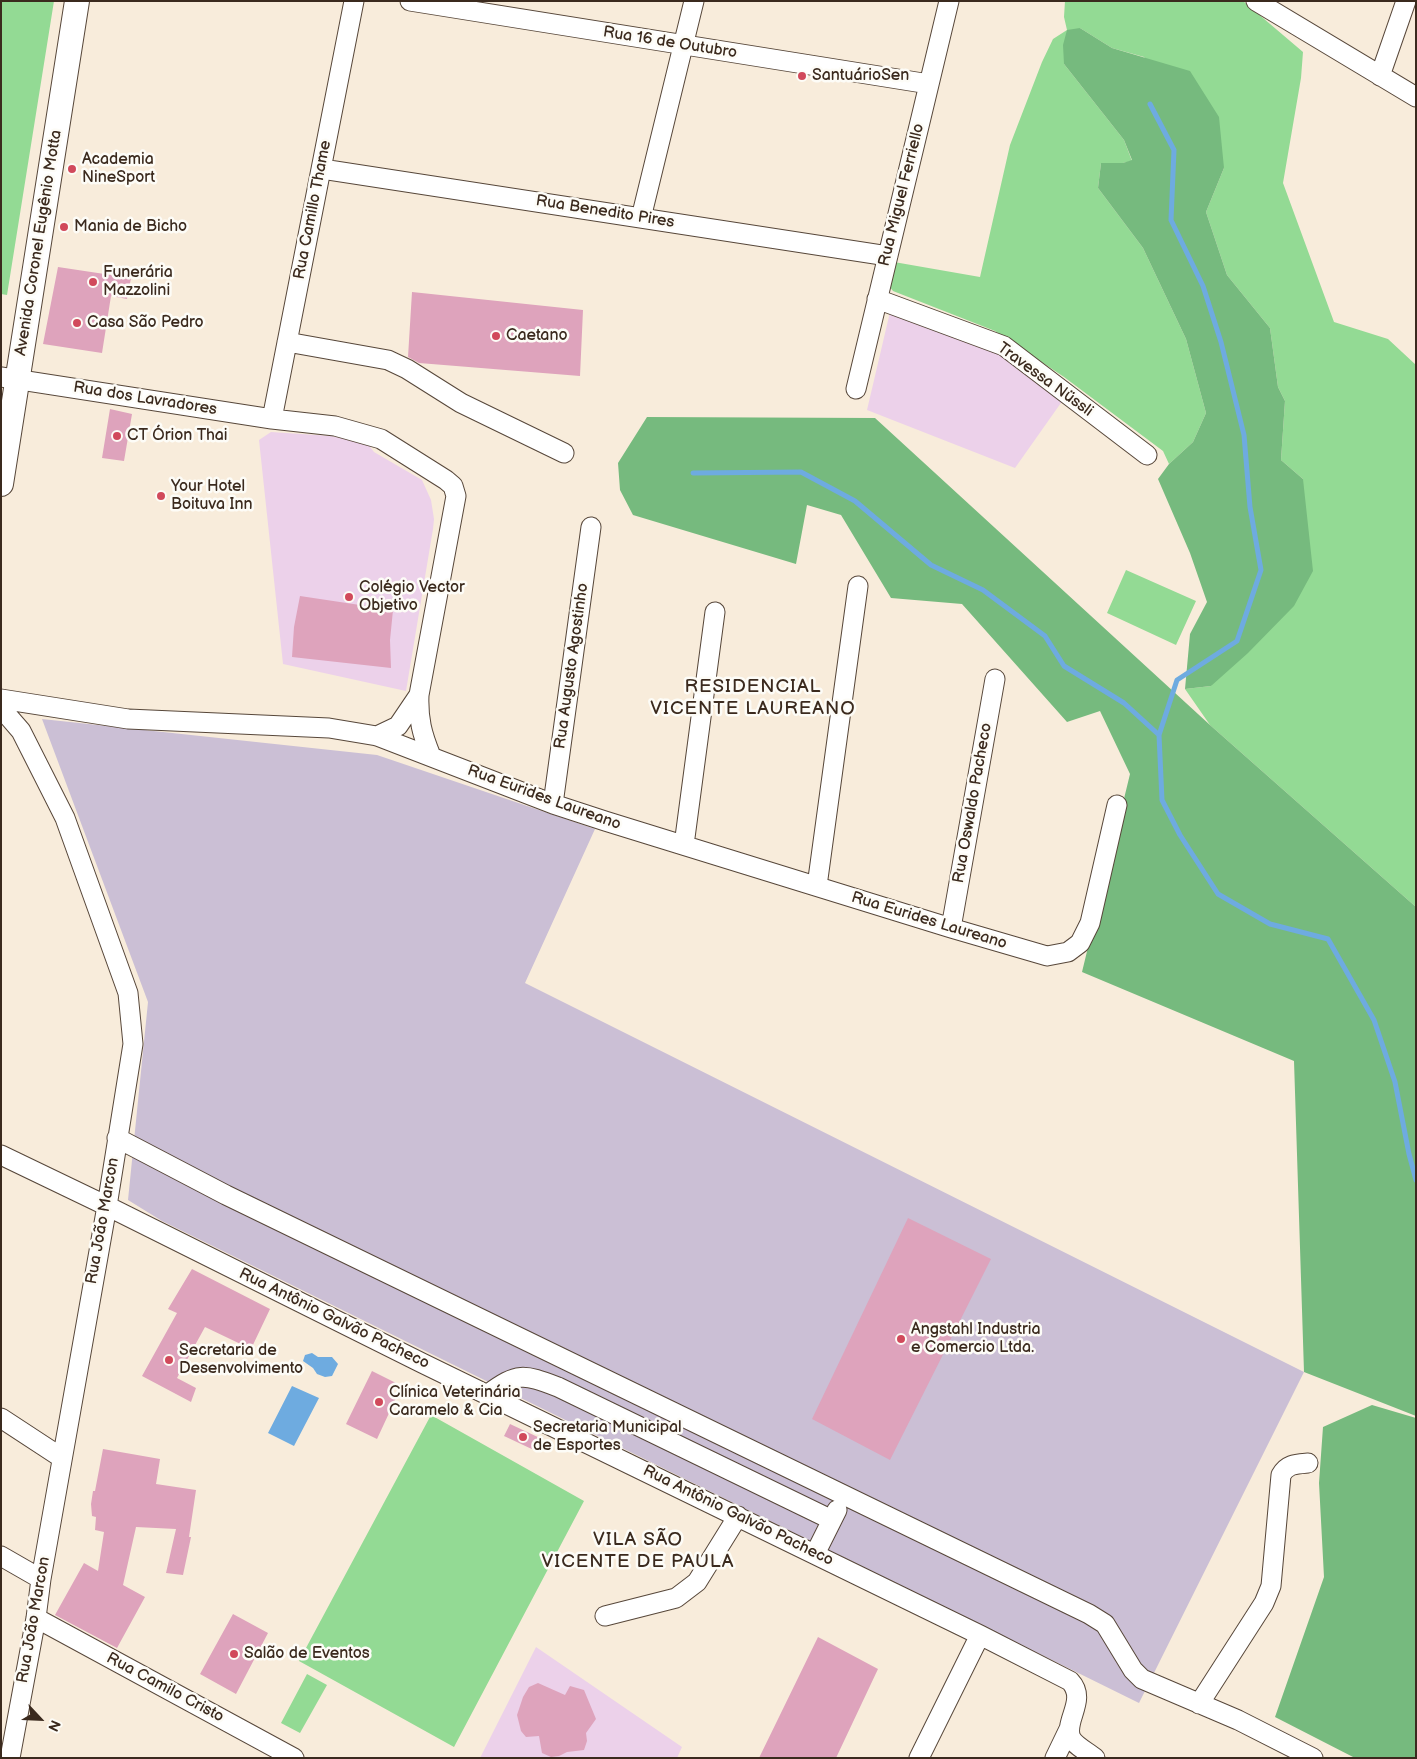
<!DOCTYPE html>
<meta charset="utf-8">
<style>
body{margin:0}
#map{position:relative;width:1417px;height:1759px;overflow:hidden;background:#f8ecdb;font-family:"Balsamiq Sans",sans-serif}
canvas{display:block}
.frame{position:absolute;inset:0;border:2px solid #3b2a1e;pointer-events:none}
.north{position:absolute;left:15px;top:1694px;width:50px;height:50px;-webkit-text-stroke:4px #fdfcf7;paint-order:stroke;rotate:115deg;font-size:14px;font-weight:700;line-height:20px;text-align:center;color:#3b2a1e}
.north::after{content:'';display:block;margin:auto;width:18px;height:22px;background:#3b2a1e;clip-path:polygon(50% 0,100% 100%,50% 72%,0 100%)}
</style>
<div id="map">
<canvas width="1417" height="1759"></canvas>
<div class="frame"></div>
<div class="north">N</div>
</div>
<script>
const context = document.querySelector('canvas').getContext('2d');
context.lineJoin = 'round';
function fillPath(path, color) { context.fillStyle = color; context.fill(path, 'evenodd'); }
function stroke(path, color, width, dash) { context.strokeStyle = color; context.lineWidth = width; context.lineCap = dash ? 'butt' : 'round'; context.setLineDash(dash || []); context.stroke(path); }
function drawText(font, color, halo, rows, align = 'center') {
  context.font = font + ' "Balsamiq Sans",sans-serif'; context.lineWidth = 5; context.setLineDash([]); context.textBaseline = 'middle'; context.strokeStyle = halo; context.fillStyle = color; for (const [text, x, y, turn = 0] of rows) {
    context.save(); context.translate(x, y); context.rotate((+turn || 0) * Math.PI / 180); context.textAlign = isNaN(turn) ? turn : align; if (halo) context.strokeText(text, 0, 0); context.fillText(text, 0, 0); context.restore();
  }
}
fillPath(new Path2D(`
 M 890,312 L 998,352 L 1063,400 L 1015,468 L 867,410 Z
 M 271,432 L 331,436 L 367,443 L 374,452 L 422,480 L 431,500 L 434,519 L 433,529 L 406,691 L 283,664 L 259,440 Z
 M 536,1647 L 682,1747 L 677,1758 L 480,1758 Z`), '#ecd1ea');
fillPath(new Path2D(`
 M 42,719 L 377,755 L 595,829 L 525,983 L 1304,1372 L 1139,1703 L 162,1221 L 128,1200 L 148,1002 Z`), '#cbbfd5');
fillPath(new Path2D(`
 M 1,1 L 54,1 L 7,295 L 1,294 Z
 M 1065,1 L 1243,1 L 1303,52 L 1301,78 L 1283,183 L 1334,322 L 1388,339 L 1416,365 L 1416,907 L 1210,725 L 1185,689 L 1211,686 L 1303,479 L 1281,460 L 1285,401 L 1278,387 L 1270,328 L 1227,275 L 1206,212 L 1224,168 L 1144,57 L 1112,48 L 1080,28 L 1064,64 L 1124,140 L 1132,161 L 1123,163 L 1101,163 L 1098,188 L 1143,248 L 1186,339 L 1206,413 L 1193,442 L 1169,464 L 1163,451 L 1064,377 L 995,331 L 893,291 L 889,286 L 894,262 L 980,277 L 1010,145 L 1042,62 L 1053,39 L 1067,30 L 1064,17 Z
 M 1126,570 L 1196,601 L 1176,645 L 1107,613 Z
 M 431,1415 L 584,1501 L 454,1747 L 299,1661 Z
 M 307,1674 L 327,1685 L 300,1733 L 281,1723 Z`), '#93da94');
fillPath(new Path2D(`
 M 1080,28 L 1112,48 L 1190,71 L 1219,117 L 1224,168 L 1206,212 L 1227,275 L 1270,328 L 1278,387 L 1285,401 L 1281,460 L 1303,479 L 1313,571 L 1294,606 L 1248,653 L 1211,686 L 1185,689 L 1190,634 L 1207,602 L 1190,553 L 1158,479 L 1169,464 L 1193,442 L 1206,413 L 1186,339 L 1143,248 L 1098,188 L 1101,163 L 1123,163 L 1132,160 L 1124,140 L 1064,64 L 1063,45 L 1067,30 Z
 M 647,417 L 875,418 L 1210,725 L 1416,907 L 1416,1416 L 1304,1372 L 1294,1061 L 1082,972 L 1130,774 L 1100,711 L 1067,722 L 962,604 L 891,598 L 841,515 L 807,505 L 796,564 L 633,515 L 620,490 L 618,463 Z
 M 1372,1405 L 1416,1418 L 1416,1758 L 1355,1758 L 1275,1717 L 1324,1577 L 1319,1483 L 1323,1427 Z`), '#76ba7e');
fillPath(new Path2D(`
 M 312,1353 L 318,1357 L 332,1357 L 338,1364 L 332,1376 L 325,1377 L 317,1374 L 313,1368 L 303,1361 L 305,1355 Z
 M 292,1386 L 319,1398 L 294,1446 L 268,1433 Z`), '#6eabe0');
stroke(new Path2D(`
 M 1150,104 L 1174,150 L 1171,220 L 1203,286 L 1221,342 L 1244,435 L 1250,507 L 1261,570 L 1237,641 L 1177,680 L 1159,735 L 1162,800 L 1180,835 L 1218,894 L 1270,924 L 1328,939 L 1374,1020 L 1395,1082 L 1409,1154 L 1416,1180
 M 693,473 L 801,472 L 855,501 L 931,565 L 983,590 L 1045,636 L 1064,666 L 1124,703 L 1159,735`), '#6eabe0', 5);
fillPath(new Path2D(`
 M 58,267 L 131,278 L 127,299 L 111,296 L 102,353 L 43,344 Z
 M 412,292 L 583,310 L 580,376 L 419,363 L 408,357 Z
 M 110,409 L 132,414 L 124,461 L 102,458 Z
 M 300,596 L 393,610 L 390,640 L 391,668 L 292,657 L 294,627 Z
 M 908,1218 L 991,1259 L 890,1460 L 812,1419 Z
 M 192,1269 L 270,1309 L 251,1349 L 205,1327 L 177,1378 L 196,1388 L 191,1402 L 142,1376 L 177,1313 L 168,1309 Z
 M 372,1371 L 396,1383 L 391,1393 L 397,1396 L 377,1439 L 346,1424 Z
 M 510,1424 L 542,1439 L 536,1451 L 504,1436 Z
 M 103,1449 L 160,1459 L 156,1484 L 196,1490 L 189,1537 L 191,1537 L 183,1575 L 166,1573 L 176,1529 L 136,1527 L 123,1585 L 145,1597 L 117,1648 L 55,1615 L 84,1563 L 98,1571 L 104,1532 L 95,1530 L 96,1517 L 92,1516 L 91,1504 L 93,1491 L 95,1491 Z
 M 233,1614 L 268,1633 L 236,1694 L 200,1674 Z
 M 818,1637 L 878,1669 L 836,1758 L 759,1758 Z
 M 538,1683 L 565,1695 L 570,1686 L 584,1690 L 596,1719 L 586,1733 L 587,1741 L 584,1750 L 567,1752 L 559,1756 L 551,1757 L 542,1753 L 539,1736 L 526,1737 L 521,1731 L 517,1715 L 523,1697 L 529,1687 Z`), '#dea3bc');
const minor = new Path2D(`
 M 410,1 L 929,84
 M 1256,1 L 1416,97
 M 1380,76 L 1406,1
 M 322,169 L 888,256
 M 641,218 L 694,1
 M 877,299 L 1004,346 L 1147,455
 M 287,342 L 388,360 L 407,369 L 461,403 L 564,453
 M 1,377 L 272,419 L 335,426 L 381,439 L 446,480 L 453,486 L 456,496 L 419,695 C 418,719 422,734 431,756
 M 856,389 L 949,1
 M 272,419 L 354,1
 M 1,699 L 128,719 L 329,728 L 377,736 L 553,804 L 605,821 L 951,928 L 1047,956 L 1068,952 L 1080,943 L 1090,923 L 1117,805
 M 1,708 L 21,731 L 65,818 L 128,993 L 133,1044 L 107,1206 L 41,1579 L 36,1618 L 10,1758
 M 377,736 L 398,726 L 419,695
 M 553,804 L 591,527
 M 684,845 L 715,612
 M 817,886 L 858,586
 M 951,928 L 995,679
 M 117,1138 L 226,1195 L 1089,1614 L 1105,1624 L 1133,1670 L 1142,1679 L 1238,1720 L 1313,1758
 M 1,1155 L 107,1206 L 422,1363 L 980,1635 L 1070,1681 C 1088,1700 1063,1721 1071,1738 C 1075,1746 1088,1752 1095,1758
 M 488,1394 C 518,1372 523,1374 558,1387 L 832,1520
 M 1,1418 L 62,1458
 M 815,1554 L 837,1510
 M 1,1556 L 41,1579
 M 605,1616 L 676,1598 L 697,1582 L 738,1516
 M 36,1618 L 294,1758
 M 1199,1704 L 1264,1603 L 1271,1586 L 1281,1475 C 1287,1464 1296,1464 1308,1463
 M 919,1758 L 980,1635
 M 1055,1758 L 1069,1729`);
const major = new Path2D(`
 M 1,484 L 77,1`);
stroke(minor, '#57473a', 21);
stroke(major, '#57473a', 26);
stroke(minor, '#fff', 19);
stroke(major, '#fff', 24);
for (const [x, y, r, color] of [
 [802,76,5,"#d1495b"],
 [72,169,5,"#d1495b"],
 [64,227,5,"#d1495b"],
 [93,282,5,"#d1495b"],
 [77,323,5,"#d1495b"],
 [496,336,5,"#d1495b"],
 [117,436,5,"#d1495b"],
 [161,496,5,"#d1495b"],
 [349,597,5,"#d1495b"],
 [901,1339,5,"#d1495b"],
 [169,1360,5,"#d1495b"],
 [379,1402,5,"#d1495b"],
 [523,1437,5,"#d1495b"],
 [234,1654,5,"#d1495b"]
]) { const dot = new Path2D(); dot.arc(x, y, r, 0, 2 * Math.PI); context.fillStyle = color; context.fill(dot); stroke(dot, '#fdfcf7', 2); }
drawText('16px', '#3b2a1e', '#fdfcf7', [
 ["Rua 16 de Outubro",670,43,9],
 ["Rua Miguel Ferriello",902,195,-76],
 ["Rua Camillo Thame",313,210,-79],
 ["Rua Benedito Pires",605,212,9],
 ["Avenida Coronel Eugênio Motta",39,243,-81],
 ["Travessa Nüssli",1045,380,36],
 ["Rua dos Lavradores",145,399,9],
 ["Rua Augusto Agostinho",572,666,-82],
 ["Rua Eurides Laureano",544,798,20],
 ["Rua Oswaldo Pacheco",973,803,-80],
 ["Rua Eurides Laureano",929,921,17],
 ["Rua João Marcon",103,1221,-80],
 ["Rua Antônio Galvão Pacheco",334,1319,26],
 ["Rua Antônio Galvão Pacheco",738,1516,26],
 ["Rua João Marcon",34,1620,-80],
 ["Rua Camilo Cristo",165,1688,28]
]);
drawText('16px', '#3b2a1e', '#fdfcf7', [
 ["SantuárioSen",812,76],
 ["Academia",82,160],
 ["NineSport",82,178],
 ["Mania de Bicho",74,227],
 ["Funerária",103,273],
 ["Mazzolini",103,291],
 ["Casa São Pedro",87,323],
 ["Caetano",506,336],
 ["CT Órion Thai",127,436],
 ["Your Hotel",171,487],
 ["Boituva Inn",171,505],
 ["Colégio Vector",359,588],
 ["Objetivo",359,606],
 ["Angstahl Industria",911,1330],
 ["e Comercio Ltda.",911,1348],
 ["Secretaria de",179,1351],
 ["Desenvolvimento",179,1369],
 ["Clínica Veterinária",389,1393],
 ["Caramelo & Cia",389,1411],
 ["Secretaria Municipal",533,1428],
 ["de Esportes",533,1446],
 ["Salão de Eventos",244,1654]
], 'left');
context.letterSpacing = '1px';
drawText('19px', '#3b2a1e', '#fdfcf7', [
 ["RESIDENCIAL",753,687],
 ["VICENTE LAUREANO",753,709],
 ["VILA SÃO",638,1540],
 ["VICENTE DE PAULA",638,1562]
]);
context.letterSpacing = '0px';
</script>
